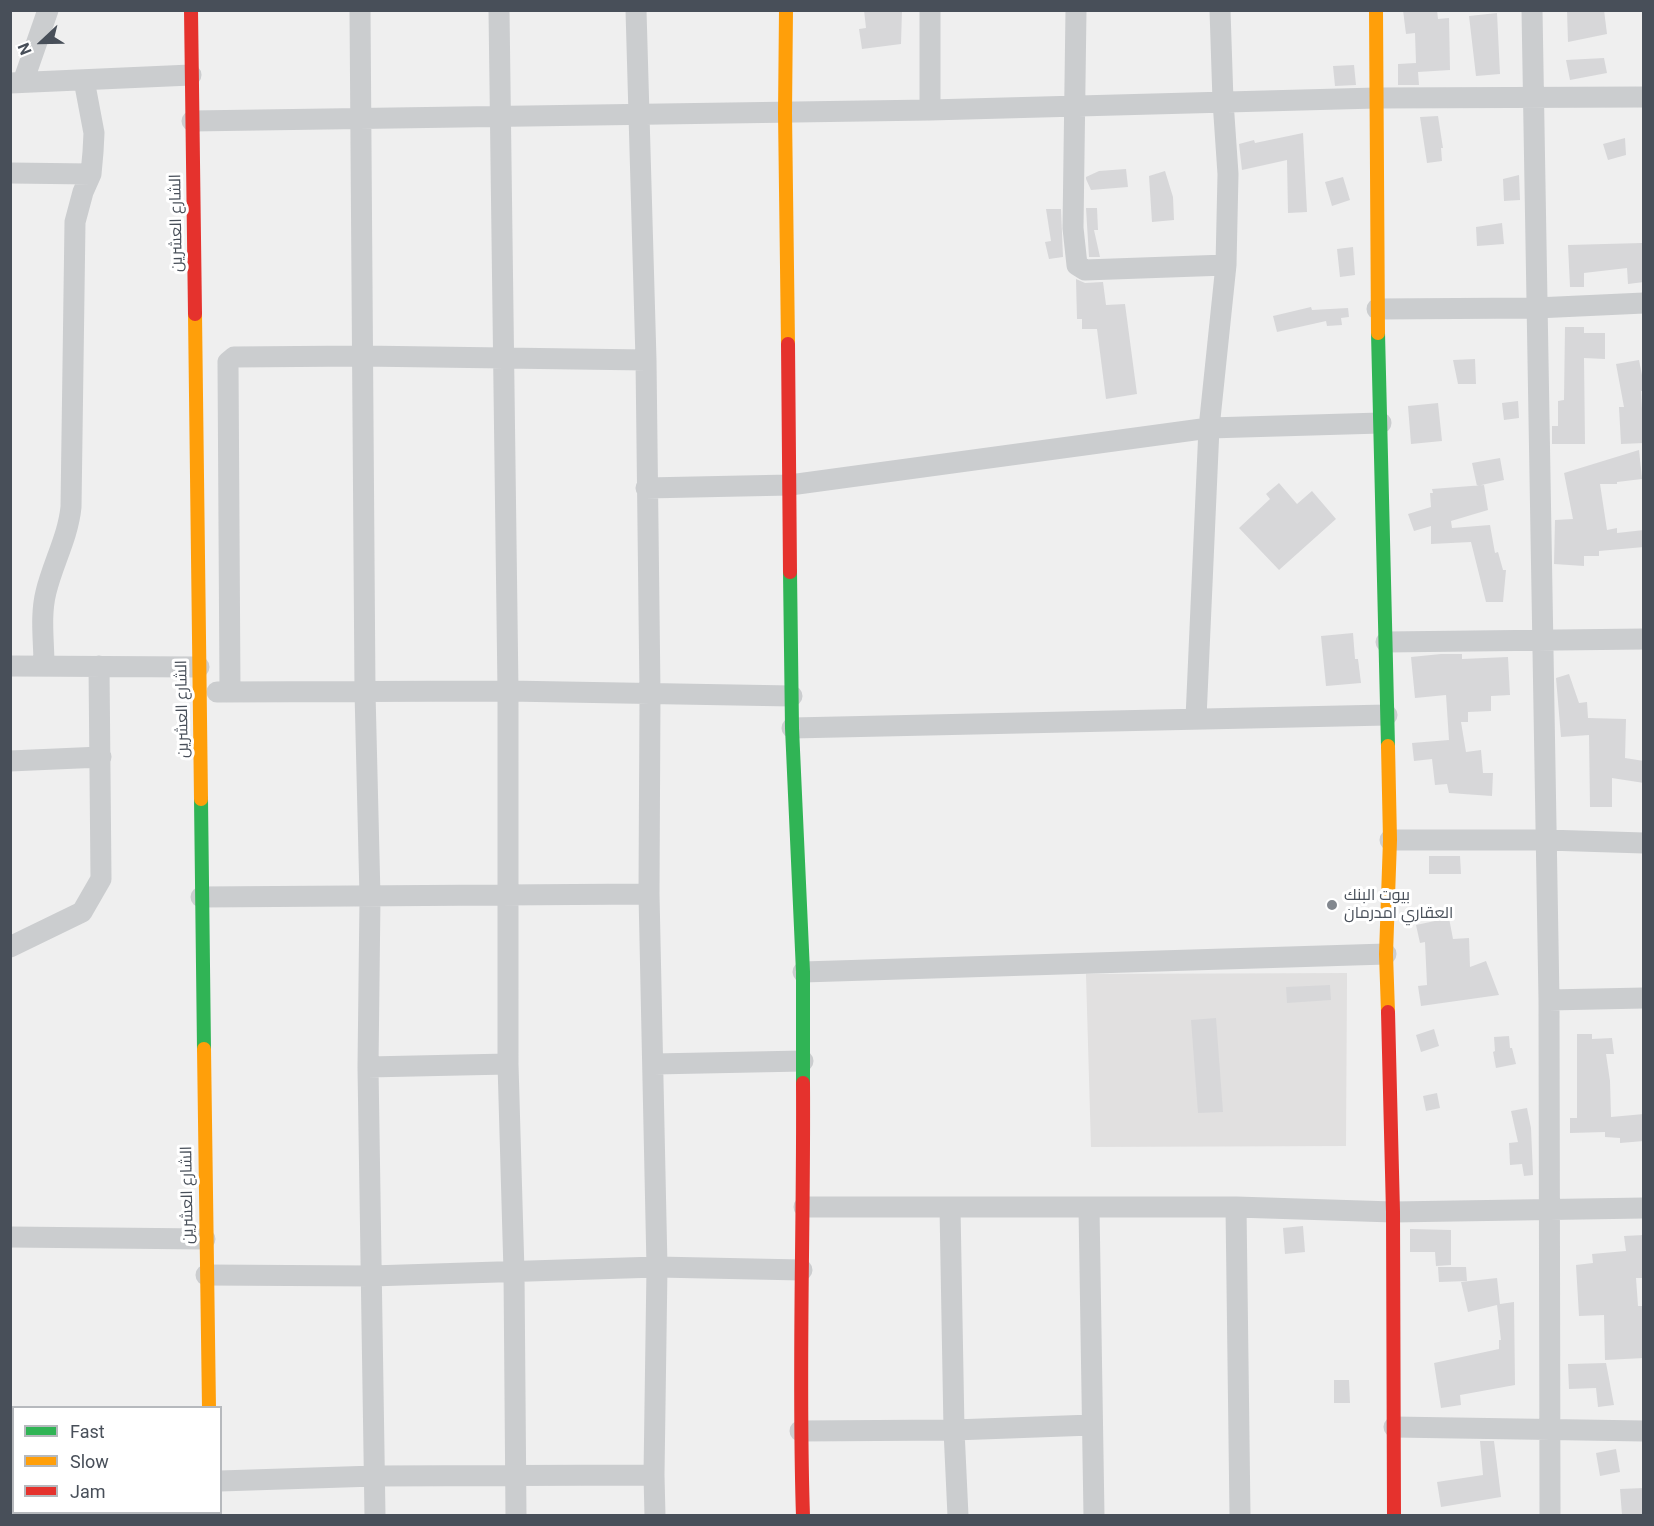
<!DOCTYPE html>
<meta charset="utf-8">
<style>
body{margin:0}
#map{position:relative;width:1654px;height:1526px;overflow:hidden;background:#efefef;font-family:Roboto,sans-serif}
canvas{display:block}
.frame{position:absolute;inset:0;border:12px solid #484f59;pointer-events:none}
.legend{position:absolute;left:12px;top:1406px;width:210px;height:108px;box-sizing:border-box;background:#fff;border:2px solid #b6b9bd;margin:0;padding:8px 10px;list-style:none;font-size:18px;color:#484f59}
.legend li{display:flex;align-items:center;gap:12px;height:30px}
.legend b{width:30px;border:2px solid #b6b9bd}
.north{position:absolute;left:12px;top:12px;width:60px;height:60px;-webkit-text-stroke:4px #fff;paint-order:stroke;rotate:248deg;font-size:16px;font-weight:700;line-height:24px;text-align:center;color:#484f59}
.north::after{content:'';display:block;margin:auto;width:21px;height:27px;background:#484f59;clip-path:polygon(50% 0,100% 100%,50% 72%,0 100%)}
</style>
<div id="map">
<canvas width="1654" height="1526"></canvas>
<div class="frame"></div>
<ul class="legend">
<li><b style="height:8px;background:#30b455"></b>Fast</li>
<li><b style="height:8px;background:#ff9f0a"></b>Slow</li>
<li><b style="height:8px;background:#e5322d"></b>Jam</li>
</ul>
<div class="north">N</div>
</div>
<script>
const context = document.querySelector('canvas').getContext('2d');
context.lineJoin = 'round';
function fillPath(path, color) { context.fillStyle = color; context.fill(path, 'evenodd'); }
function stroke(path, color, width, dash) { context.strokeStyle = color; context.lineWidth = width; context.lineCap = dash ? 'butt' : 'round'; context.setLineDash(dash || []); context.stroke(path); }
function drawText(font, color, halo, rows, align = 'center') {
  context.font = font + ' Roboto,Cairo,sans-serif'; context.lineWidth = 6; context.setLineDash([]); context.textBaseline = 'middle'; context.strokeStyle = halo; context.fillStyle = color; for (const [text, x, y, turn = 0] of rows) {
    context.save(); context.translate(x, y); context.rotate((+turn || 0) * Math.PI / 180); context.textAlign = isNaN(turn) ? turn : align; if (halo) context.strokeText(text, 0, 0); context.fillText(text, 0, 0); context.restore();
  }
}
fillPath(new Path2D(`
 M 1347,973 L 1346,1146 L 1091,1147 L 1086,974 Z`), '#e1e0e0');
fillPath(new Path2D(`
 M 864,10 L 902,10 L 901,44 L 862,49 L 859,29 L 866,28 Z
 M 1403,10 L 1437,10 L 1438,19 L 1449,18 L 1450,70 L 1418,72 L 1419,85 L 1398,85 L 1398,64 L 1416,63 L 1415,33 L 1406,34 Z
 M 1567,10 L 1604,10 L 1607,34 L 1568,42 Z
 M 1497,13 L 1500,74 L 1476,76 L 1469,16 Z
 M 1604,58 L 1607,73 L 1570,80 L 1566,60 Z
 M 1354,65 L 1356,85 L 1335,86 L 1333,66 Z
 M 1438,116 L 1443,148 L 1441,148 L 1442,161 L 1427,163 L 1420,117 Z
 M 1303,133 L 1307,212 L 1288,213 L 1287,160 L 1242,170 L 1239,144 L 1254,140 L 1255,143 Z
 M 1625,138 L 1626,155 L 1608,160 L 1603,144 Z
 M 1126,169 L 1128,187 L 1091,190 L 1086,179 L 1086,177 L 1099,171 Z
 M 1165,171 L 1173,197 L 1174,220 L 1152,222 L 1149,176 Z
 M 1519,175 L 1520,200 L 1504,201 L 1503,179 Z
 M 1343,177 L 1350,200 L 1332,206 L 1325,182 Z
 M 1086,208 L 1097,208 L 1098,230 L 1094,230 L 1100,257 L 1089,257 Z
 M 1046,209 L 1061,209 L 1063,257 L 1049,259 L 1045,242 L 1051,241 Z
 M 1502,223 L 1504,244 L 1477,246 L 1476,227 Z
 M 1642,243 L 1644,282 L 1628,284 L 1627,268 L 1584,273 L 1584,287 L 1570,287 L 1568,245 Z
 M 1353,247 L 1355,275 L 1340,277 L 1337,249 Z
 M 1076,279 L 1085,283 L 1103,282 L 1106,305 L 1125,304 L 1137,394 L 1106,399 L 1097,329 L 1082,329 L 1082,319 L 1077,319 Z
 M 1311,307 L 1312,310 L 1348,308 L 1349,317 L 1341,318 L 1342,325 L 1327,326 L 1326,321 L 1277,332 L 1273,316 Z
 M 1565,327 L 1584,327 L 1584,333 L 1605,333 L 1605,359 L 1584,358 L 1585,444 L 1552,444 L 1552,426 L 1558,426 L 1558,401 L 1564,400 Z
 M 1475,359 L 1476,384 L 1458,384 L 1453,360 Z
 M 1639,360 L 1644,385 L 1644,391 L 1641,391 L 1644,443 L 1621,444 L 1619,407 L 1624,407 L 1616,364 Z
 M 1518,401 L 1519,418 L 1504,420 L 1502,403 Z
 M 1438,403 L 1442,441 L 1411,444 L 1408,406 Z
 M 1639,450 L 1642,479 L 1617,482 L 1617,484 L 1600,484 L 1607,530 L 1617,528 L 1617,533 L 1644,530 L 1644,547 L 1599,551 L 1599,556 L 1584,556 L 1584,566 L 1554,564 L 1555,520 L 1573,519 L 1564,473 Z
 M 1500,458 L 1504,480 L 1477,486 L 1472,463 Z
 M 1279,483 L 1297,504 L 1312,491 L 1336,519 L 1279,570 L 1239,528 L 1270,499 L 1266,494 Z
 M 1484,485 L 1488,510 L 1451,521 L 1452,528 L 1490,525 L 1495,553 L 1498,552 L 1503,570 L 1506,570 L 1503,602 L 1486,602 L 1471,542 L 1431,544 L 1431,526 L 1414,531 L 1408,514 L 1431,507 L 1430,493 L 1433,493 L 1432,489 Z
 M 1353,633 L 1355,659 L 1358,659 L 1361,683 L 1326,686 L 1321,636 Z
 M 1441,654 L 1462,654 L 1462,659 L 1508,657 L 1510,695 L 1491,696 L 1491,711 L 1468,712 L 1468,722 L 1461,722 L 1466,752 L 1481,750 L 1483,773 L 1493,773 L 1492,796 L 1449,793 L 1447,784 L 1435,785 L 1432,759 L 1414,761 L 1412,743 L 1449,740 L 1446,695 L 1415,698 L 1411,657 Z
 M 1569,674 L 1579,703 L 1587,702 L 1588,718 L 1626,719 L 1625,758 L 1644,761 L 1644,783 L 1612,778 L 1612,807 L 1590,807 L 1589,735 L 1561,737 L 1556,678 Z
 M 1429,856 L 1460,856 L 1461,874 L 1429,874 Z
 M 1449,918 L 1453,939 L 1469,938 L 1470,967 L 1486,961 L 1499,995 L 1421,1006 L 1418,986 L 1427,985 L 1425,942 L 1420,943 L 1416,925 Z
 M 1330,985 L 1331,1000 L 1287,1003 L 1286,987 Z
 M 1216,1018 L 1223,1112 L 1198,1113 L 1191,1020 Z
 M 1434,1029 L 1439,1046 L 1421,1052 L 1416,1035 Z
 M 1577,1034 L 1592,1034 L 1592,1039 L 1612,1038 L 1614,1054 L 1606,1054 L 1610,1081 L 1611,1117 L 1644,1114 L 1644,1141 L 1620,1143 L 1620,1138 L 1605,1137 L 1605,1132 L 1570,1133 L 1570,1118 L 1577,1118 Z
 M 1509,1036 L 1510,1048 L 1512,1048 L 1516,1064 L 1496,1068 L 1493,1052 L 1495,1051 L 1494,1037 Z
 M 1437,1093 L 1440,1108 L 1426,1111 L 1423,1096 Z
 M 1527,1108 L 1531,1128 L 1533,1175 L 1524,1176 L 1522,1164 L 1510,1165 L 1509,1143 L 1518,1142 L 1511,1111 Z
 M 1303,1226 L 1305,1252 L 1285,1254 L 1283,1228 Z
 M 1410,1229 L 1451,1230 L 1451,1265 L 1436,1266 L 1435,1252 L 1410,1252 Z
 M 1644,1235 L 1644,1278 L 1636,1278 L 1638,1306 L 1644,1306 L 1644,1358 L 1605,1360 L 1604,1315 L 1579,1316 L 1576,1265 L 1593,1263 L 1592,1254 L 1626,1251 L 1624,1236 Z
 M 1438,1267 L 1466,1267 L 1467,1281 L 1439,1282 Z
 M 1497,1278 L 1500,1304 L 1514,1302 L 1515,1385 L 1460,1395 L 1461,1405 L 1441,1408 L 1434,1363 L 1499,1349 L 1499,1340 L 1501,1340 L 1497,1305 L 1468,1312 L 1461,1282 Z
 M 1606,1363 L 1614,1405 L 1598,1407 L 1596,1388 L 1569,1389 L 1568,1364 Z
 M 1334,1380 L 1349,1380 L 1350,1403 L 1334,1403 Z
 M 1480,1441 L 1494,1441 L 1501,1497 L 1441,1507 L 1437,1482 L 1483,1475 Z
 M 1616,1449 L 1620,1472 L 1600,1476 L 1596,1453 Z
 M 1644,1488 L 1644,1514 L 1622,1515 L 1620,1489 Z`), '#d7d7d9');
stroke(new Path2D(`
 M 360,10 L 365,692 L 370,897 L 368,1067 L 375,1516
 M 499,10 L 508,691 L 508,1064 L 514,1272 L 516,1516
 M 636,10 L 646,360 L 650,693 L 649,894 L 657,1267 L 654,1475 L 655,1516
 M 930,10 L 930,110
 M 1076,10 L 1073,228 L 1077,265 L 1085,270 L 1226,265
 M 1532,10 L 1549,1000 L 1550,1516
 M 23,82 L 48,10
 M 10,83 L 191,75
 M 192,121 L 930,110 L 1376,98 L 1644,97
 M 10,173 L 91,174
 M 1377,309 L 1536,308 L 1644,303
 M 646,488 L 790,485 L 1209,428 L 1381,423
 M 1386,642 L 1644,639
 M 10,666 L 199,667
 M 44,666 C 44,641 40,616 46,592 C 53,563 68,537 71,507 L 75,222 L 83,192 L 91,174 L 93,152 L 94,133 L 84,80
 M 217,692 L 508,691 L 792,696
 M 230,692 L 228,362 L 234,357 L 362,356 L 646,360
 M 1196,718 L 1209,428 L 1226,265 L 1228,174 L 1223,101 L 1220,10
 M 792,728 L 1387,715
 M 10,761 L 101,757
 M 1390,840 L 1546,840 L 1644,843
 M 201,897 L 649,894
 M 10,947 L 82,912 L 101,879 L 99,666
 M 803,972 L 1386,954
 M 1549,1000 L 1644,998
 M 654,1064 L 803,1061
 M 368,1067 L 508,1064
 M 804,1207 L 1236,1207 L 1393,1212 L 1644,1208
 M 950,1207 L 954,1430 L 958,1516
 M 1236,1207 L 1240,1516
 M 1089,1208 L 1094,1516
 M 10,1237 L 205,1239
 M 206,1275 L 371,1276 L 657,1267 L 802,1270
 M 1394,1427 L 1644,1431
 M 800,1431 L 954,1430 L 1092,1425
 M 220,1481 L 375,1476 L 654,1475`), '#cbcdcf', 21);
stroke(new Path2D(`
 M 1378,333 L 1388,746
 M 790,572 L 792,728 L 803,972 L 803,1083
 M 201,799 L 204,1049`), '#30b455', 14);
stroke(new Path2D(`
 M 786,10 L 785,113 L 788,344
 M 1376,10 L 1378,333
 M 195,314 L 201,799
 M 1388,1012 L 1386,954 L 1390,840 L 1388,746
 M 204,1049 L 209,1408`), '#ff9f0a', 14);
stroke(new Path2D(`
 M 191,10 L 195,314
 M 788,344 L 790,572
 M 1388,1012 L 1393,1212 L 1394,1516
 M 210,1512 L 210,1516
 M 803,1516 C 798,1372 804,1227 803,1083`), '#e5322d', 14);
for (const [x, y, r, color] of [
 [1332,905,6,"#82878e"]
]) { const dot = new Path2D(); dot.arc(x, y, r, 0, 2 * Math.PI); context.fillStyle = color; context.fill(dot); stroke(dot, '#fff', 2); }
drawText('16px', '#484f59', '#fff', [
 ["الشارع العشرين",177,223,-91],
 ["الشارع العشرين",183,709,-91],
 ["الشارع العشرين",188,1195,-91]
]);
drawText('16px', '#484f59', '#fff', [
 ["بيوت البنك",1344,896],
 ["العقاري امدرمان",1344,914]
], 'left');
</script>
